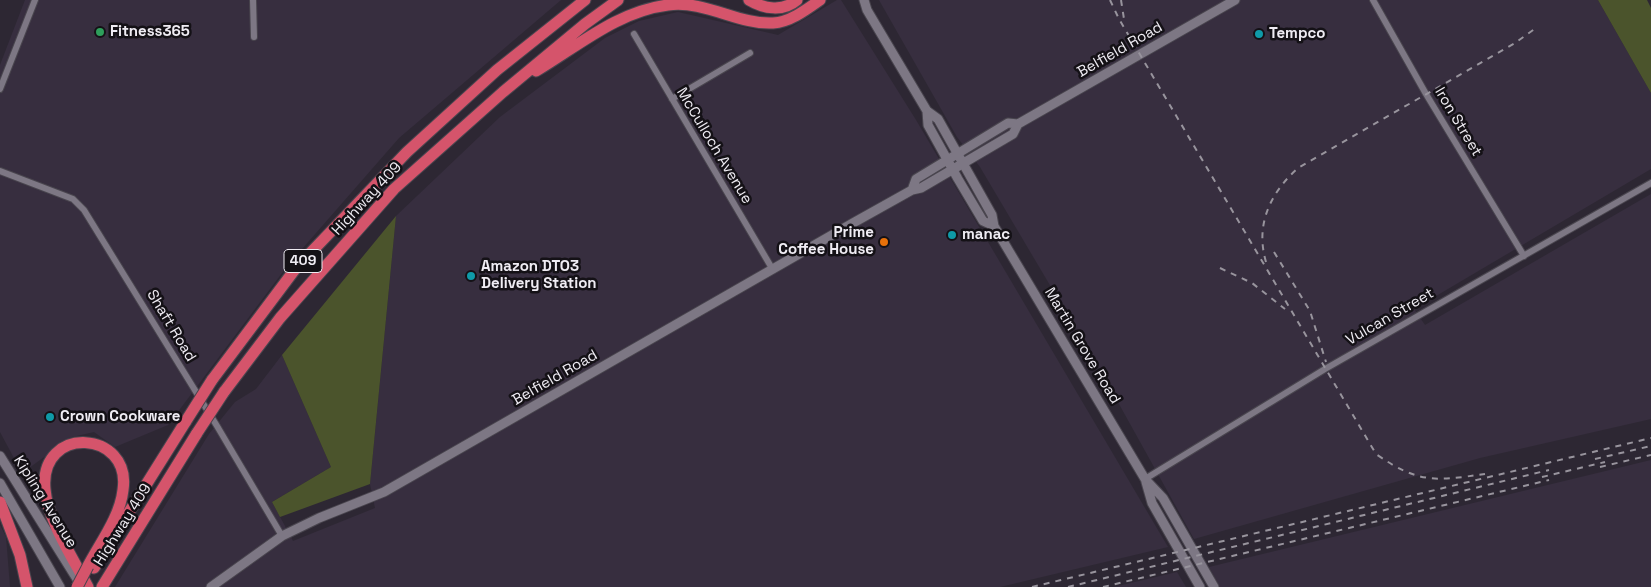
<!DOCTYPE html>
<style>
body{margin:0}
canvas{display:block;background:#2d2733}
</style>
<canvas width="1651" height="587"></canvas>
<script>
const context = document.querySelector('canvas').getContext('2d');
context.lineJoin = 'round';
function fillPath(path, color) { context.fillStyle = color; context.fill(path, 'evenodd'); }
function stroke(path, color, width, dash) { context.strokeStyle = color; context.lineWidth = width; context.lineCap = dash ? 'butt' : 'round'; context.setLineDash(dash || []); context.stroke(path); }
function drawText(font, color, halo, rows, align = 'center') {
  context.font = font + ' "Space Grotesk",sans-serif'; context.lineWidth = 5; context.setLineDash([]); context.textBaseline = 'middle'; context.strokeStyle = halo; context.fillStyle = color; for (const [text, x, y, turn = 0] of rows) {
    context.save(); context.translate(x, y); context.rotate((+turn || 0) * Math.PI / 180); context.textAlign = isNaN(turn) ? turn : align; if (halo) context.strokeText(text, 0, 0); context.fillText(text, 0, 0); context.restore();
  }
}
fillPath(new Path2D(`
 M 25,0 L 561,0 L 399,138 L 288,265 L 168,425 L 115,447 L 94,432 L 72,437 L 22,473 L 0,432 L 0,65 Z
 M 837,0 L 841,0 L 916,120 L 1168,547 L 1000,587 L 115,587 L 209,434 L 235,402 L 256,389 L 282,355 L 331,467 L 272,502 L 293,541 L 375,508 L 370,484 L 396,216 L 500,117 L 605,38 L 639,21 L 678,12 L 778,35 Z
 M 879,0 L 1598,0 L 1651,93 L 1651,169 L 1414,309 L 1425,325 L 1651,194 L 1651,419 L 1480,458 L 1194,539 L 1099,368 L 980,167 L 957,137 Z
 M 1651,460 L 1651,587 L 1220,587 L 1209,567 Z
 M 0,525 L 6,537 L 10,587 L 0,587 Z
 M 1177,572 L 1186,587 L 1114,587 Z`), '#372e3f');
fillPath(new Path2D(`
 M 1598,0 L 1647,0 L 1651,8 L 1651,93 Z
 M 396,216 L 370,484 L 280,517 L 272,502 L 331,467 L 282,355 Z`), '#4b542c');
const minor = new Path2D(`
 M 253,0 L 254,37
 M 1373,0 L 1426,94 L 1524,256
 M 634,34 L 773,270
 M 0,89 L 35,0
 M 672,99 L 750,53
 M 0,171 L 73,199 L 84,210 L 217,426 L 282,536
 M 1145,479 L 1325,369 L 1651,183`);
const secondary = new Path2D(`
 M 864,0 L 867,10 L 927,111 L 938,119 L 992,215 L 994,226 L 1145,479 L 1163,498 L 1214,587
 M 927,111 L 928,125 L 958,179 L 983,221 L 994,226
 M 912,190 L 916,179 L 1008,123 L 1018,124
 M 0,456 L 82,587
 M 1146,482 L 1152,503 L 1200,587
 M 0,483 L 60,587
 M 211,587 L 282,536 L 319,518 L 384,492 L 853,223 L 912,190 L 921,188 L 1013,134 L 1018,124 L 1235,0`);
const motorway = new Path2D(`
 M 749,0 C 764,9 783,12 797,0
 M 536,71 C 578,46 618,11 668,5 C 706,0 738,25 773,23 C 790,22 806,10 820,0
 M 212,380 L 296,268 L 407,152 L 497,70 L 585,0
 M 224,392 L 280,318 L 394,189 L 503,92 L 585,24 L 618,0
 M 0,502 L 20,555 L 27,587
 M 88,566 C 100,543 120,517 123,490 C 132,430 39,424 45,489 C 47,519 74,560 88,587
 M 94,568 L 186,421
 M 102,587 L 197,433`);
stroke(minor, '#49454e', 8);
stroke(secondary, '#49454e', 11);
stroke(motorway, '#49454e', 13);
stroke(minor, '#7d7784', 6);
stroke(secondary, '#7d7784', 9);
stroke(motorway, '#d5546b', 11);
stroke(new Path2D(`
 M 1110,0 L 1119,19 L 1376,454 C 1419,484 1435,481 1485,474
 M 1121,0 L 1124,19
 M 1274,252 L 1310,311 L 1326,362
 M 1266,262 C 1255,225 1270,193 1298,168 L 1515,43 L 1536,28
 M 1220,268 L 1252,283 L 1285,309
 M 1595,459 L 1651,446
 M 1600,467 L 1651,455
 M 1542,477 L 1605,462
 M 1032,587 L 1651,438
 M 1068,587 L 1549,470
 M 1103,587 L 1549,480`), '#98949d', 2, [6, 6]);
const motorwayBridge = new Path2D(`
 M 186,421 L 212,380
 M 197,433 L 224,392
 M 77,587 L 88,566`);
stroke(motorwayBridge, '#49454e', 13, []);
stroke(motorwayBridge, '#d5546b', 11);
for (const [x, y, r, color] of [
 [100,32,5,"#2e9e5b"],
 [1259,34,5,"#0f9aa8"],
 [952,235,5,"#0f9aa8"],
 [884,242,5,"#e8710a"],
 [471,276,5,"#0f9aa8"],
 [50,417,5,"#0f9aa8"]
]) { const dot = new Path2D(); dot.arc(x, y, r, 0, 2 * Math.PI); context.fillStyle = color; context.fill(dot); stroke(dot, '#141116', 2); }
for (const [x, y, w] of [
 [303,261,38]
]) { const box = new Path2D(); box.roundRect(x - w / 2, y - 11.5, w, 23, 4); context.fillStyle = '#141116'; context.fill(box); stroke(box, '#efecf3', 1); }
drawText('bold 14px', '#efecf3', null, [
 ["409",303,261]
]);
drawText('bold 15px', '#efecf3', '#141116', [
 ["Fitness365",110,32],
 ["Tempco",1269,34],
 ["Prime",874,233,"right"],
 ["Coffee House",874,250,"right"],
 ["manac",962,235],
 ["Amazon DTO3",481,267],
 ["Delivery Station",481,284],
 ["Crown Cookware",60,417]
], 'left');
drawText('15px', '#efecf3', '#141116', [
 ["Belfield Road",1120,50,-30],
 ["Iron Street",1458,122,59],
 ["McCulloch Avenue",714,146,59],
 ["Highway 409",367,199,-47],
 ["Vulcan Street",1390,317,-30],
 ["Shaft Road",171,326,59],
 ["Martin Grove Road",1082,346,59],
 ["Belfield Road",555,378,-30],
 ["Kipling Avenue",45,502,58],
 ["Highway 409",123,525,-58]
]);
</script>
